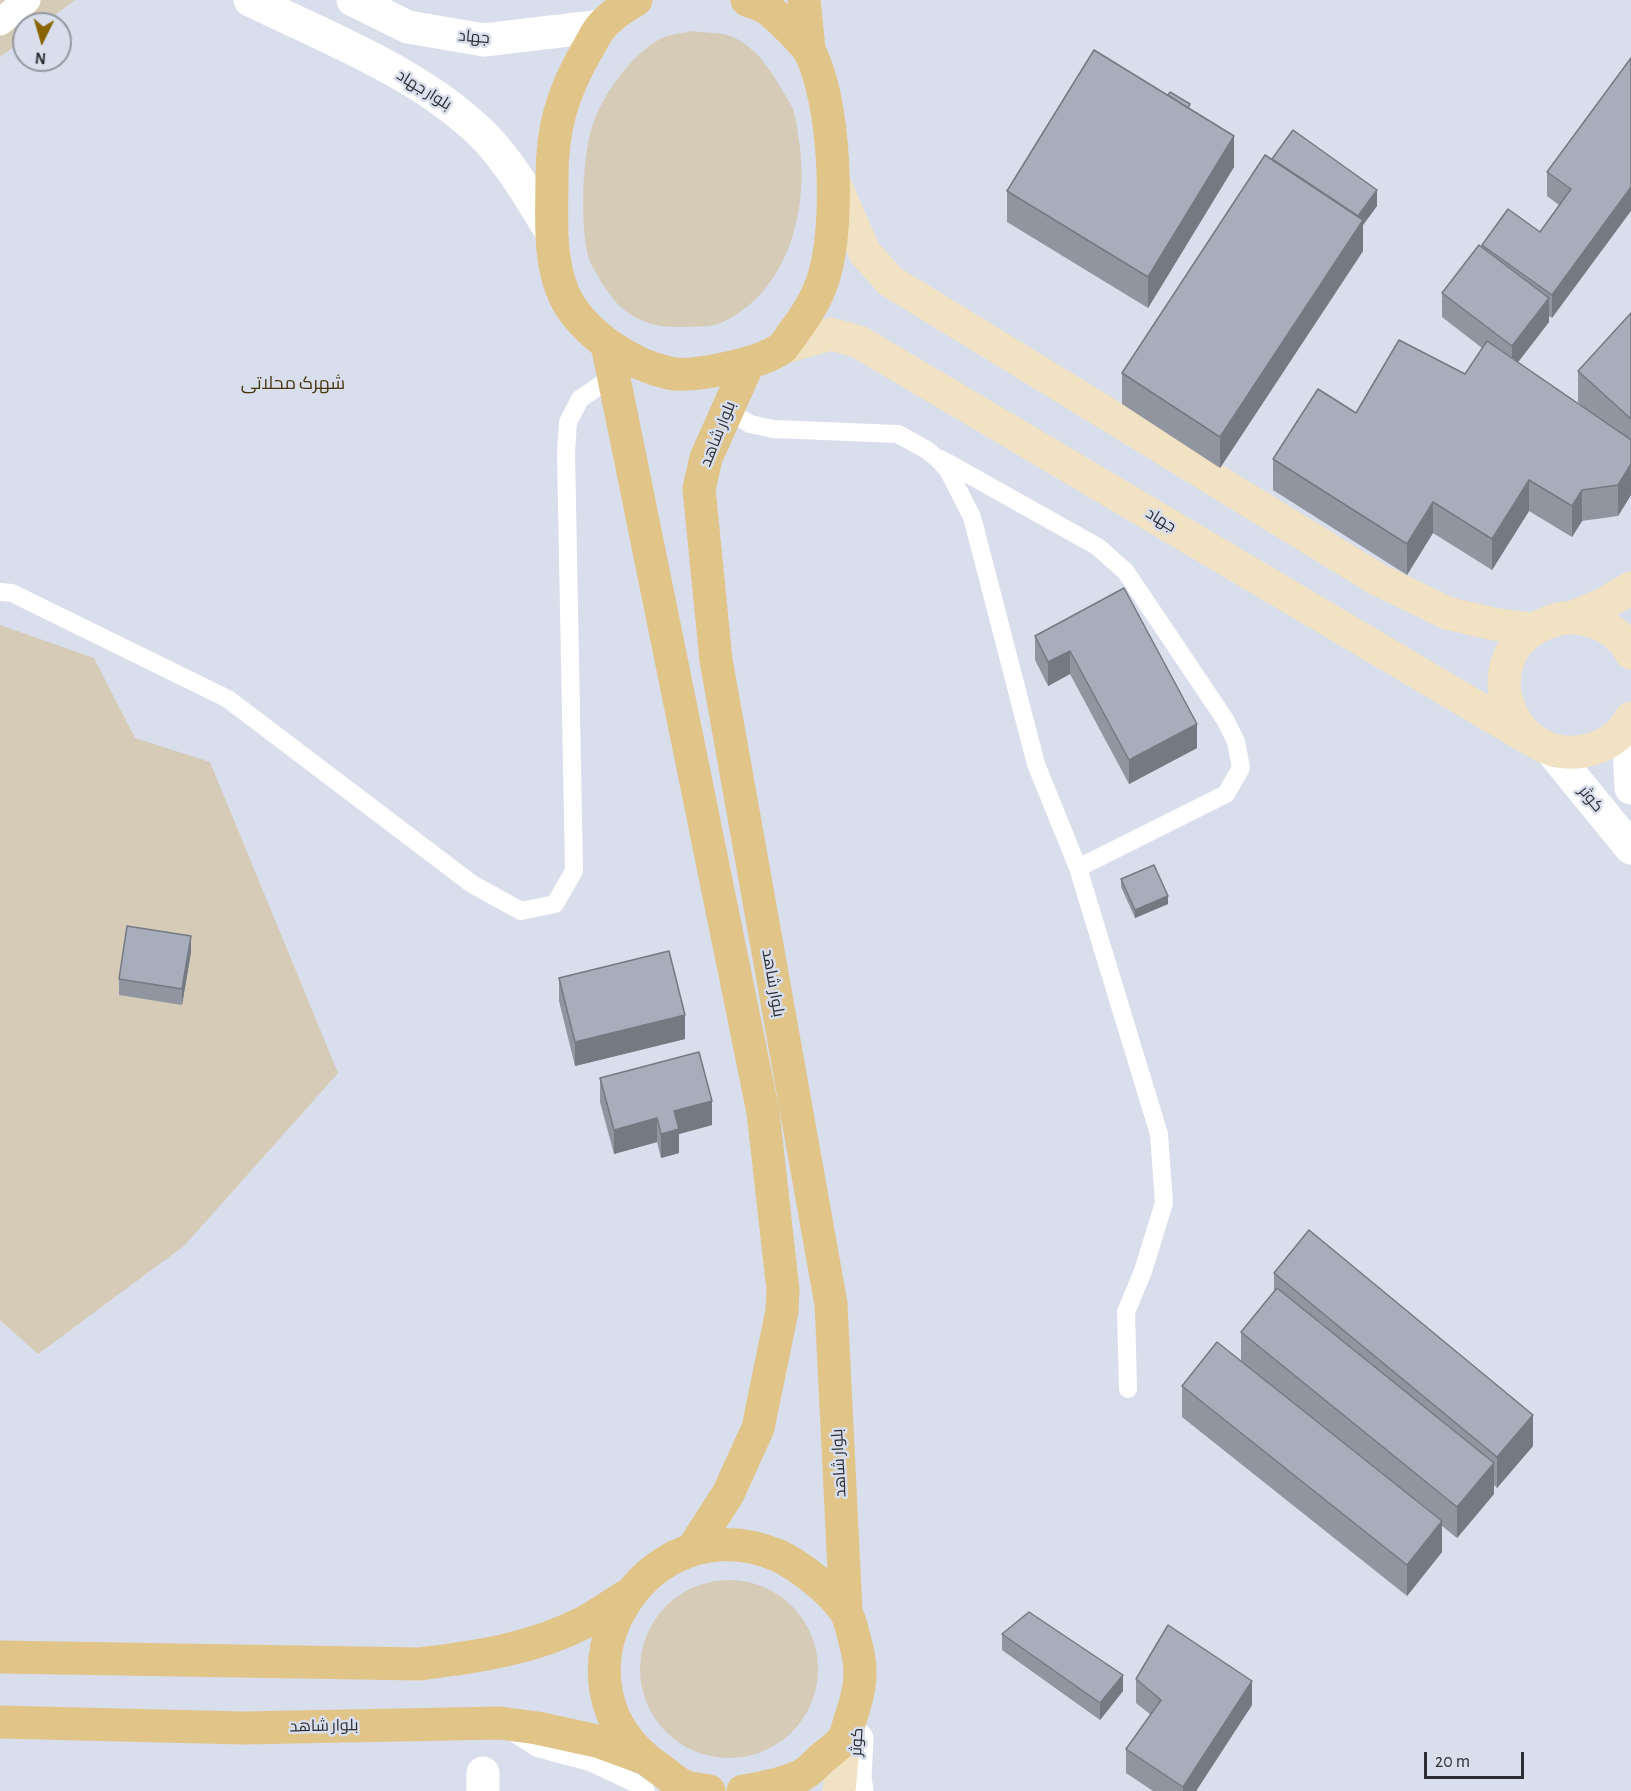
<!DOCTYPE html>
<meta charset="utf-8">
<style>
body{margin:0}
#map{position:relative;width:1631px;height:1791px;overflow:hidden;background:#d8deeb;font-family:"Alegreya Sans",sans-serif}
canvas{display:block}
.north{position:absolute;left:12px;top:12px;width:60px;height:60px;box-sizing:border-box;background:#d8deeb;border:2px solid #9398a1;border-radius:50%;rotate:185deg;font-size:16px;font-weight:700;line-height:24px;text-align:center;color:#2c2e33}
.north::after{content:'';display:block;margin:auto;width:21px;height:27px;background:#896300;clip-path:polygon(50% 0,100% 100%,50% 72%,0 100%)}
.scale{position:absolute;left:1424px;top:1752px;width:100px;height:27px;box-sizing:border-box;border:3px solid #2c2e33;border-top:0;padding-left:8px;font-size:18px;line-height:21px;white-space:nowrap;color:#2c2e33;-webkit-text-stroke:4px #d8deeb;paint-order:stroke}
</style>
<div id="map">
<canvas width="1631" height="1791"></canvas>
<div class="north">N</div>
<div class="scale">20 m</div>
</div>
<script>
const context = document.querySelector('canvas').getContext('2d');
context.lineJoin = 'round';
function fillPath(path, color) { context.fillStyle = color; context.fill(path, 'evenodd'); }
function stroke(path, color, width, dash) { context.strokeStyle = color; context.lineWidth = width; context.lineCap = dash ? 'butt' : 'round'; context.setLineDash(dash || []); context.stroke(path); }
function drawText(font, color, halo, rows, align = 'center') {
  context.font = font + ' "Alegreya Sans",Cairo,sans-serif'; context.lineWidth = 5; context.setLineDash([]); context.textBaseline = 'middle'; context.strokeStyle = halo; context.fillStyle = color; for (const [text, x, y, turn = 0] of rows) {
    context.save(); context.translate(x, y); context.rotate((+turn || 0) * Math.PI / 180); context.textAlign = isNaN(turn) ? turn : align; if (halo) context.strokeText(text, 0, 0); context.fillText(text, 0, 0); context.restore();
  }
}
fillPath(new Path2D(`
 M 0,0 L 75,0 L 43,24 L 24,24 L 24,39 L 0,57 Z
 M 693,31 C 705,33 722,32 733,37 C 754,47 768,65 779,85 C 784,93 789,101 793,109 C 796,117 797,127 798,135 C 811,204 790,292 721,323 C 710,328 693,326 681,327 C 640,328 617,311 598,276 C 595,270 589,263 588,256 C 580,224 582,151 594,121 C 605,91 633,53 662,38 C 671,34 683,33 693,31 Z
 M 0,625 L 94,658 L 135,738 L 210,762 L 338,1073 L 184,1246 L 38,1354 L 0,1320 Z
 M640 1669a89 89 0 1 1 178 0a89 89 0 1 1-178 0Z`), '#d6cbb7');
stroke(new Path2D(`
 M 727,410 L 750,424 L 773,429 L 898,434 L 927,450 L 938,459 L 948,470 L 972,517 L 1036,764 L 1078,868 L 1159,1134 L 1164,1203 L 1143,1271 L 1126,1312 L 1128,1389
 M 941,459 L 1098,547 L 1126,572 L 1226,721 L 1236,742 L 1241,768 L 1226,794 L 1078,868
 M 0,592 L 12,593 L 228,699 L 472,884 L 521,911 L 555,904 L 574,871 L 566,453 L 568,422 L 580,399 L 615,375
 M 511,1731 L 537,1748 L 590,1762 L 633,1782 L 646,1791`), '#fff', 18);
stroke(new Path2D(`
 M 0,22 L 27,0`), '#fff', 27);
stroke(new Path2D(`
 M 250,0 C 330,39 425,75 487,139 C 513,167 532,201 552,233
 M 353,0 L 408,27 L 484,40 L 602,26
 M 1628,724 L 1631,788
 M 1551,750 L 1631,848
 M 483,1773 L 483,1791
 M 857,1791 L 855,1778 L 857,1739`), '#fff', 33);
stroke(new Path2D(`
 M 833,180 L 865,253 L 890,281 L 1377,579 L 1447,613 L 1493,624 L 1533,629
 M 782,348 L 831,334 L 859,342 L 1532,740
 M 1573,617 L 1602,605 L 1631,588
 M 1631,653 C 1621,632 1598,620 1576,618 C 1563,616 1551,621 1540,626 C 1472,659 1509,765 1584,751 C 1603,748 1622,736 1631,718
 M 839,1791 L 844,1738`), '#f0e2c3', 33);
stroke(new Path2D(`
 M 636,0 C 624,7 610,16 601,27 C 595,34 591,44 586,52 C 562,94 552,129 552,177 C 552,218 547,269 570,306 C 591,338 632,365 669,373 C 687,377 714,371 732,367 C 746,364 770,357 782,348 C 786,344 790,337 793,333 C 807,315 819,295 825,273 C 840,217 835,103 810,52 C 805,43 777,16 769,10 C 763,5 754,3 747,0
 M 804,0 L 809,49
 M 607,344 L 763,1112 L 783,1290 L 782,1311 L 758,1428 L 728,1494 L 692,1550
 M 748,364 L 706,458 L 699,489 L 716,660 L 831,1304 L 846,1611
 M 0,1657 L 419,1664 C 476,1657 533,1649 585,1622 C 600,1614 614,1603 628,1595
 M 0,1722 L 243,1728 L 500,1723 L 537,1728 L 597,1741 L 641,1757
 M 709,1791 C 702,1790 694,1789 687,1787 C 677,1784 666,1773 657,1767 C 536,1683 643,1497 779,1556 C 800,1566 832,1591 845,1611 C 851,1620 853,1635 856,1645 C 864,1673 859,1694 850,1720 C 848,1726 847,1733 844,1738 C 839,1746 828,1753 821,1759 C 815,1765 808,1773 800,1776 C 782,1784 762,1788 743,1791`), '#e1c488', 33);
fillPath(new Path2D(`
 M 1631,58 L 1552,318 L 1549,316 L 1549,322 L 1518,362 L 1583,407 L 1578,402 L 1578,371 L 1631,313 L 1631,495 L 1618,516 L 1582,521 L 1572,537 L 1529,511 L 1492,570 L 1433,533 L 1407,575 L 1273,490 L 1273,459 L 1356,413 L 1465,374 L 1482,348 L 1442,317 L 1442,293 L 1482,247 L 1482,245 L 1540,232 L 1559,205 L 1547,196 L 1547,172 Z
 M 1190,109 L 1234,167 L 1148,308 L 1007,222 L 1007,191 Z
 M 1272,159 L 1377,206 L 1363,225 L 1363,251 L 1220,468 L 1122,404 L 1122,373 Z
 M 1124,588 L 1197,748 L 1129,784 L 1070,674 L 1048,686 L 1035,660 L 1035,636 Z
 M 1121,879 L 1168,904 L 1135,918 L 1121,887 Z
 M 191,952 L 182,1005 L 119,995 L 119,979 Z
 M 559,978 L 685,1039 L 575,1066 L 559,1001 Z
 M 600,1078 L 712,1125 L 679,1134 L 679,1153 L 661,1158 L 657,1142 L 614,1154 L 600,1102 Z
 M 1274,1273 L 1533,1446 L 1497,1488 L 1494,1485 L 1494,1494 L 1457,1538 L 1442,1526 L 1442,1552 L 1407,1596 L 1182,1417 L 1182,1386 L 1241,1361 L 1241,1332 L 1274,1291 Z
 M 1002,1634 L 1123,1691 L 1100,1720 L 1002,1650 Z
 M 1136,1679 L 1252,1705 L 1196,1791 L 1153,1791 L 1126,1773 L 1126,1749 L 1151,1715 L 1136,1703 Z`), '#9095a0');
fillPath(new Path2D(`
 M 1234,136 L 1234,167 L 1148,308 L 1148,277 Z
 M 1631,187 L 1631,211 L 1552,318 L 1552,295 Z
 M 1377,190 L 1377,206 L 1363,225 L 1363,251 L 1220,468 L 1220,437 L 1354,222 Z
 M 1549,298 L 1549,322 L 1512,370 L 1512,346 Z
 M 1631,464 L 1631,495 L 1618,516 L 1618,485 Z
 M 1529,480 L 1529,511 L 1492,570 L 1492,539 Z
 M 1582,490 L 1582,521 L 1572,537 L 1572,506 Z
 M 1433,502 L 1433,533 L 1407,575 L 1407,544 Z
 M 1070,651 L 1070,674 L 1048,686 L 1048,662 Z
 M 1197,724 L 1197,748 L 1129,784 L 1129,760 Z
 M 1168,896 L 1168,904 L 1135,918 L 1135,910 Z
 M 191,936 L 191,952 L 182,1005 L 182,989 Z
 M 685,1015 L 685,1039 L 575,1066 L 575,1042 Z
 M 712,1101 L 712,1125 L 679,1134 L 679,1153 L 661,1158 L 661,1134 L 674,1111 Z
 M 657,1118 L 657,1142 L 614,1154 L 614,1130 Z
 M 1533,1415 L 1533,1446 L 1497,1488 L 1497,1457 Z
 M 1494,1463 L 1494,1494 L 1457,1538 L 1457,1507 Z
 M 1442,1521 L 1442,1552 L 1407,1596 L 1407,1565 Z
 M 1123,1675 L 1123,1691 L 1100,1720 L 1100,1703 Z
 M 1252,1681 L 1252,1705 L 1196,1791 L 1183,1791 L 1183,1787 Z`), '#757982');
const building = new Path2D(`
 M 1094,50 L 1234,136 L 1148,277 L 1007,191 Z
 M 1631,58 L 1631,187 L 1552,295 L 1482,245 L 1508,209 L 1540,232 L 1571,189 L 1547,172 Z
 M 1170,92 L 1190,104 L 1188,108 L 1168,95 Z
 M 1293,130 L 1377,190 L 1358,216 L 1272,159 Z
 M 1265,155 L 1363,220 L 1220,437 L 1122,373 Z
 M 1479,245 L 1549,298 L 1512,346 L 1442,293 Z
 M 1631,313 L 1631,419 L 1578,371 Z
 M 1399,340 L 1465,374 L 1487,341 L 1631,440 L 1631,464 L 1618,485 L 1582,490 L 1572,506 L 1529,480 L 1492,539 L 1433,502 L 1407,544 L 1273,459 L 1318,389 L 1356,413 Z
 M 1124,588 L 1197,724 L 1129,760 L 1070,651 L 1048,662 L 1035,636 Z
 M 1154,865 L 1168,896 L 1135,910 L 1121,879 Z
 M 127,926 L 191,936 L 182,989 L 119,979 Z
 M 669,951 L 685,1015 L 575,1042 L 559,978 Z
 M 699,1052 L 712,1101 L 674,1111 L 679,1129 L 661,1134 L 657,1118 L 614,1130 L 600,1078 Z
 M 1309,1230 L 1533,1415 L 1497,1457 L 1274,1273 Z
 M 1277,1288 L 1494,1463 L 1457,1507 L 1241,1332 Z
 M 1217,1342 L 1442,1521 L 1407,1565 L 1182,1386 Z
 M 1029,1612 L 1123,1675 L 1100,1703 L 1002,1634 Z
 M 1168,1625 L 1252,1681 L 1183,1787 L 1126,1749 L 1161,1700 L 1136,1679 Z`);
fillPath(building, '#a7adba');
stroke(building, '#757982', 1.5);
drawText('16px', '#2c2e33', '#d8deeb', [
 ["جهاد",474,37,5],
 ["بلوار جهاد",424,90,32],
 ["بلوار شاهد",718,434,-68],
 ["جهاد",1161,520,31],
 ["کوثر",1591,799,51],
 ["بلوار شاهد",773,983,80],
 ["بلوار شاهد",839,1463,-93],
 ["بلوار شاهد",324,1726,-1],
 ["کوثر",857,1742,-87]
]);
drawText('18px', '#47350e', '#d8deeb', [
 ["شهرک محلاتی",293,384]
]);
</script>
